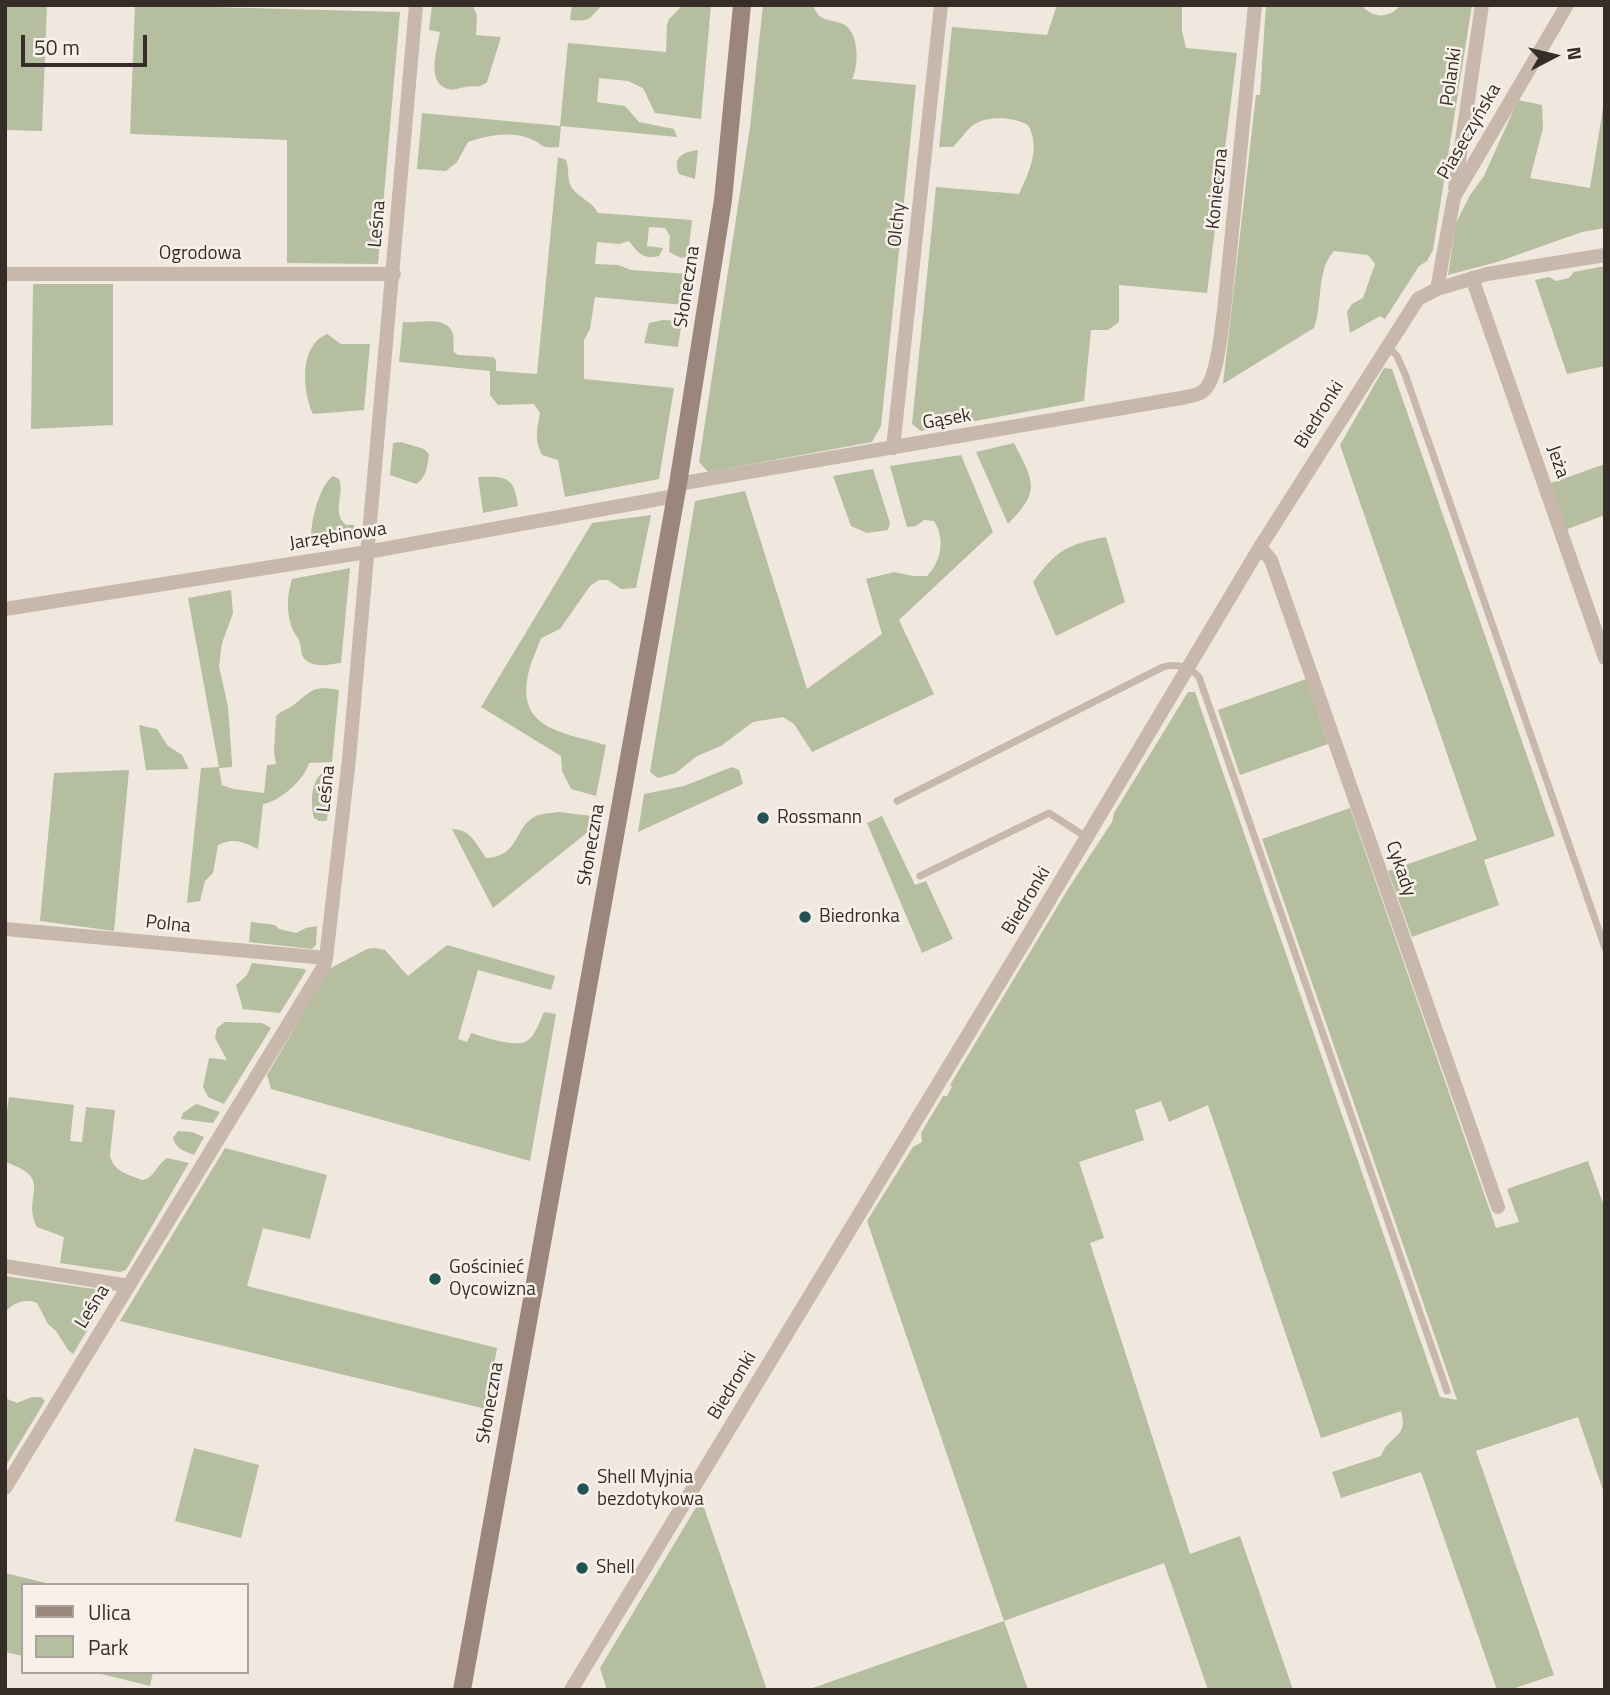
<!DOCTYPE html>
<meta charset="utf-8">
<style>
body{margin:0}
#map{position:relative;width:1610px;height:1695px;overflow:hidden;background:#f0e7de;font-family:"Titillium Web",sans-serif}
canvas{display:block}
.frame{position:absolute;inset:0;border:7px solid #362d29;pointer-events:none}
.legend{position:absolute;left:21px;top:1583px;width:228px;height:91px;box-sizing:border-box;background:#f8f1ea;border:2px solid #aaa39d;margin:0;padding:9px 12px;list-style:none;font-size:21px;color:#362d29}
.legend li{display:flex;align-items:center;gap:14px;height:35px}
.legend b{width:35px;border:2px solid #aaa39d}
.north{position:absolute;left:1519px;top:21px;width:70px;height:70px;-webkit-text-stroke:5px #f8f1ea;paint-order:stroke;rotate:83deg;font-size:19px;font-weight:700;line-height:28px;text-align:center;color:#362d29}
.north::after{content:'';display:block;margin:auto;width:24px;height:32px;background:#362d29;clip-path:polygon(50% 0,100% 100%,50% 72%,0 100%)}
.scale{position:absolute;left:21px;top:35px;width:126px;height:32px;box-sizing:border-box;border:4px solid #362d29;border-top:0;padding-left:9px;font-size:21px;line-height:24px;white-space:nowrap;color:#362d29;-webkit-text-stroke:5px #f8f1ea;paint-order:stroke}
</style>
<div id="map">
<canvas width="1610" height="1695"></canvas>
<div class="frame"></div>
<ul class="legend">
<li><b style="height:9px;background:#9b867c"></b>Ulica</li>
<li><b style="height:19px;background:#b5be9f"></b>Park</li>
</ul>
<div class="north">N</div>
<div class="scale">50 m</div>
</div>
<script>
const context = document.querySelector('canvas').getContext('2d');
context.lineJoin = 'round';
function fillPath(path, color) { context.fillStyle = color; context.fill(path, 'evenodd'); }
function stroke(path, color, width, dash) { context.strokeStyle = color; context.lineWidth = width; context.lineCap = dash ? 'butt' : 'round'; context.setLineDash(dash || []); context.stroke(path); }
function drawText(font, color, halo, rows, align = 'center') {
  context.font = font + ' "Titillium Web",sans-serif'; context.lineWidth = 5; context.setLineDash([]); context.textBaseline = 'middle'; context.strokeStyle = halo; context.fillStyle = color; for (const [text, x, y, turn = 0] of rows) {
    context.save(); context.translate(x, y); context.rotate((+turn || 0) * Math.PI / 180); context.textAlign = isNaN(turn) ? turn : align; if (halo) context.strokeText(text, 0, 0); context.fillText(text, 0, 0); context.restore();
  }
}
fillPath(new Path2D(`
 M 5,5 L 47,5 L 42,131 L 5,130 Z
 M 135,5 L 400,12 L 378,264 L 287,263 L 287,140 L 130,134 Z
 M 432,5 L 473,6 L 477,16 L 476,35 L 501,37 L 487,82 C 479,89 474,85 465,87 C 459,88 455,91 448,89 C 425,83 438,47 440,32 L 429,30 Z
 M 572,5 L 602,5 C 589,19 591,22 570,20 Z
 M 683,5 L 711,5 L 701,119 L 655,113 L 643,88 L 628,81 L 599,78 L 597,102 L 625,106 L 639,122 L 674,129 L 677,137 L 561,126 L 559,147 C 537,149 544,143 528,138 C 508,131 487,136 468,142 L 457,162 L 446,171 L 417,169 L 422,113 L 560,126 L 568,43 L 666,52 L 667,25 L 669,19 Z
 M 763,5 L 813,5 C 819,24 832,18 845,25 C 859,34 859,67 852,79 L 916,85 L 881,426 L 872,442 L 708,472 L 699,462 L 750,127 Z
 M 1057,5 L 1182,5 L 1182,31 L 1186,48 L 1237,53 L 1207,293 L 1119,285 L 1119,322 L 1108,330 L 1091,330 L 1084,401 L 921,431 L 912,424 L 936,187 L 1019,194 C 1029,172 1041,148 1028,125 C 1013,117 986,115 972,126 C 965,132 960,140 953,147 L 939,147 L 952,27 L 1047,35 Z
 M 1266,5 L 1361,5 C 1374,19 1388,19 1401,5 L 1472,5 L 1433,250 L 1427,261 L 1419,266 L 1385,319 L 1380,316 L 1350,333 L 1347,312 L 1352,304 L 1363,298 L 1375,264 L 1368,255 L 1334,251 C 1316,270 1323,304 1314,328 L 1223,384 L 1256,95 L 1260,95 Z
 M 1605,96 L 1605,228 L 1582,232 L 1497,262 L 1448,275 L 1456,223 L 1470,195 L 1484,176 L 1518,100 L 1542,105 L 1543,128 L 1530,178 L 1590,188 Z
 M 698,150 L 695,179 L 679,174 C 672,157 683,152 698,150 Z
 M 558,157 L 566,160 C 570,170 566,179 572,188 C 580,199 592,201 598,213 L 692,220 L 688,256 L 681,258 L 669,252 L 670,236 L 665,228 L 649,227 L 647,246 L 663,248 L 659,256 C 643,260 638,253 629,241 L 619,244 L 597,242 L 595,264 L 618,265 L 631,270 L 687,274 L 684,305 L 595,297 L 590,329 L 584,340 L 584,379 L 674,388 L 659,479 L 565,497 L 558,460 L 542,455 C 534,439 537,430 540,413 L 534,404 L 498,405 L 490,395 L 490,371 L 399,362 L 403,322 C 417,324 447,314 453,334 C 454,339 453,346 454,352 L 458,355 L 493,357 L 496,360 L 496,371 L 537,374 Z
 M 1605,266 L 1605,366 L 1567,374 L 1535,280 L 1549,277 L 1556,281 L 1569,278 L 1574,272 Z
 M 33,284 L 113,284 L 113,425 L 31,429 Z
 M 663,320 L 682,321 L 678,347 L 644,343 L 649,323 Z
 M 327,334 L 341,344 L 370,344 L 364,410 L 313,414 C 302,391 299,345 327,334 Z
 M 1384,368 L 1392,369 L 1555,836 L 1484,860 L 1499,905 L 1412,937 L 1388,871 L 1477,840 L 1340,445 Z
 M 401,442 L 424,449 L 429,454 C 428,464 426,479 416,484 L 390,475 L 393,443 Z
 M 1014,443 C 1034,482 1041,491 1008,524 L 976,452 Z
 M 961,455 L 993,532 L 899,620 L 934,694 L 812,752 L 794,724 L 783,717 L 753,722 L 721,746 L 697,756 L 676,773 L 658,778 L 650,772 L 695,501 L 745,491 L 807,689 L 882,634 L 866,579 L 894,572 L 913,576 L 927,576 C 942,561 945,538 934,521 L 924,520 L 916,526 L 907,527 L 890,466 Z
 M 1605,464 L 1605,515 L 1565,530 L 1548,484 Z
 M 873,469 L 890,523 L 888,530 L 867,533 L 851,526 L 833,476 Z
 M 333,476 L 339,479 C 345,496 331,512 346,525 L 354,525 L 353,538 L 312,544 C 308,529 319,485 333,476 Z
 M 478,477 C 506,476 514,476 518,506 L 483,513 Z
 M 651,515 L 636,588 L 621,589 L 608,580 L 599,580 L 590,586 L 560,629 L 541,638 C 537,650 530,663 528,675 C 516,730 566,733 606,745 L 596,796 L 571,789 L 562,771 L 561,756 L 481,707 L 592,523 Z
 M 1106,537 L 1125,602 L 1056,636 L 1033,582 C 1056,551 1067,544 1106,537 Z
 M 350,568 L 341,663 C 330,664 319,668 308,662 C 300,657 302,651 300,643 C 299,638 294,633 292,628 C 286,611 287,596 292,579 Z
 M 231,590 L 233,613 L 222,643 L 219,666 L 228,707 L 232,763 L 232,767 L 219,768 L 222,785 L 233,789 L 264,793 L 267,765 L 276,764 L 274,752 L 276,716 C 283,709 290,709 296,703 C 314,688 315,686 339,690 L 332,762 L 309,763 C 305,779 279,802 263,804 L 258,849 C 244,842 233,837 218,845 L 213,873 L 205,881 L 200,901 L 187,903 L 201,768 L 219,767 L 188,598 Z
 M 1306,679 L 1328,744 L 1240,775 L 1218,710 Z
 M 1188,692 L 1195,692 L 1440,1397 L 1457,1400 L 1262,839 L 1350,808 L 1496,1228 L 1519,1222 L 1507,1189 L 1588,1161 L 1605,1209 L 1605,1496 L 1578,1417 L 1476,1451 L 1554,1675 L 1509,1690 L 1497,1690 L 1421,1472 L 1341,1498 L 1332,1472 L 1381,1456 C 1389,1434 1409,1439 1401,1411 L 1321,1438 L 1208,1105 L 1169,1122 L 1161,1101 L 1135,1110 L 1144,1140 L 1079,1162 L 1104,1238 L 1090,1243 L 1190,1554 L 1240,1536 L 1293,1690 L 1208,1690 L 1164,1563 L 1004,1621 L 1028,1690 L 807,1690 L 1004,1621 L 867,1221 L 913,1147 L 922,1142 L 921,1133 L 943,1096 L 947,1096 L 952,1087 L 950,1085 L 1068,889 L 1112,822 L 1114,813 Z
 M 139,725 L 157,729 L 168,746 L 182,755 L 189,769 L 146,770 Z
 M 732,767 L 739,770 L 743,784 L 638,832 L 644,794 L 684,786 Z
 M 129,770 L 114,931 L 40,921 L 54,773 Z
 M 322,773 L 331,773 L 327,821 L 319,821 L 314,818 C 311,804 310,783 322,773 Z
 M 559,812 L 592,816 L 589,831 L 493,908 L 452,829 C 471,829 476,844 486,858 C 520,857 514,826 536,816 C 543,813 552,813 559,812 Z
 M 882,816 L 915,885 L 926,881 L 953,939 L 922,953 L 867,823 Z
 M 251,922 L 275,925 L 279,929 L 296,933 L 306,928 L 317,926 L 316,945 L 312,949 L 249,942 Z
 M 447,945 L 555,976 L 551,990 L 478,970 L 458,1039 L 467,1042 L 471,1033 C 483,1037 516,1048 527,1041 C 535,1036 540,1021 544,1012 L 556,1014 L 530,1161 L 271,1089 L 267,1075 L 329,969 L 367,949 L 375,948 L 385,950 L 408,976 Z
 M 252,963 L 304,969 L 306,971 L 280,1013 L 243,1009 L 236,985 L 247,975 Z
 M 225,1022 L 262,1023 L 271,1028 L 224,1104 L 208,1097 L 203,1087 L 209,1058 L 227,1060 L 215,1038 L 217,1028 Z
 M 9,1097 L 74,1105 L 70,1141 L 82,1142 L 86,1107 L 115,1110 L 110,1155 C 113,1172 128,1174 142,1180 C 154,1179 156,1165 167,1158 L 189,1163 L 126,1270 L 120,1272 L 60,1263 L 64,1237 L 37,1227 C 21,1195 56,1179 5,1162 L 5,1124 Z
 M 196,1104 L 220,1112 L 213,1123 L 181,1119 L 183,1113 Z
 M 178,1131 L 192,1132 L 204,1137 L 194,1155 C 184,1151 176,1149 173,1138 Z
 M 225,1148 L 327,1175 L 310,1239 L 263,1228 L 247,1286 L 497,1348 L 486,1409 L 120,1321 Z
 M 5,1276 L 108,1291 L 109,1294 L 73,1354 L 68,1350 L 56,1331 L 48,1324 L 37,1303 C 25,1298 13,1303 5,1312 Z
 M 32,1397 L 41,1397 L 45,1401 L 5,1467 L 5,1398 L 17,1403 Z
 M 194,1448 L 259,1465 L 241,1538 L 175,1521 Z
 M 701,1499 L 767,1690 L 607,1690 L 600,1668 Z
 M 5,1573 L 54,1585 L 23,1585 L 23,1656 L 5,1652 Z
 M 93,1672 L 153,1672 L 150,1686 Z`), '#b5be9f');
stroke(new Path2D(`
 M 1387,346 L 1397,356 L 1405,374 L 1605,948
 M 897,801 L 1163,667 C 1176,663 1190,667 1199,677 L 1447,1391
 M 920,876 L 1049,813 L 1086,837`), '#c8b7ab', 7);
stroke(new Path2D(`
 M 1455,188 L 1482,5
 M 5,274 L 394,274
 M 1472,278 L 1605,658
 M 1437,289 L 1454,197 L 1567,5
 M 893,448 L 941,5
 M 678,484 L 1181,398 C 1188,396 1197,396 1203,391 C 1218,381 1221,329 1224,311 L 1255,5
 M 1260,547 L 1271,560 L 1498,1207
 M 5,609 L 367,552 L 675,496
 M 5,929 L 326,958
 M 5,1266 L 129,1286
 M 5,1488 L 324,966 L 326,958 L 349,759 L 416,5
 M 571,1690 L 1023,944 L 1260,547 L 1418,299 L 1437,289 L 1487,274 L 1605,255`), '#c8b7ab', 14);
stroke(new Path2D(`
 M 462,1690 L 678,484 L 723,200 L 742,5`), '#9b867c', 18);
for (const [x, y, r, color] of [
 [763,818,7,"#225354"],
 [805,917,7,"#225354"],
 [435,1279,7,"#225354"],
 [583,1489,7,"#225354"],
 [582,1568,7,"#225354"]
]) { const dot = new Path2D(); dot.arc(x, y, r, 0, 2 * Math.PI); context.fillStyle = color; context.fill(dot); stroke(dot, '#f8f1ea', 2.5); }
drawText('19px', '#362d29', '#f8f1ea', [
 ["Polanki",1452,77,-82],
 ["Piaseczyńska",1470,132,-60],
 ["Konieczna",1218,189,-84],
 ["Leśna",378,224,-85],
 ["Olchy",898,225,-84],
 ["Ogrodowa",200,254],
 ["Słoneczna",688,287,-81],
 ["Biedronki",1320,415,-58],
 ["Gąsek",947,420,-10],
 ["Jeża",1557,462,71],
 ["Jarzębinowa",338,537,-9],
 ["Leśna",327,789,-84],
 ["Słoneczna",592,845,-80],
 ["Cykady",1400,869,71],
 ["Biedronki",1027,901,-59],
 ["Polna",168,925,6],
 ["Leśna",93,1307,-58],
 ["Biedronki",733,1386,-59],
 ["Słoneczna",491,1403,-80]
]);
drawText('19px', '#362d29', '#f8f1ea', [
 ["Rossmann",777,818],
 ["Biedronka",819,917],
 ["Gościnieć",449,1268],
 ["Oycowizna",449,1290],
 ["Shell Myjnia",597,1478],
 ["bezdotykowa",597,1500],
 ["Shell",596,1568]
], 'left');
</script>
